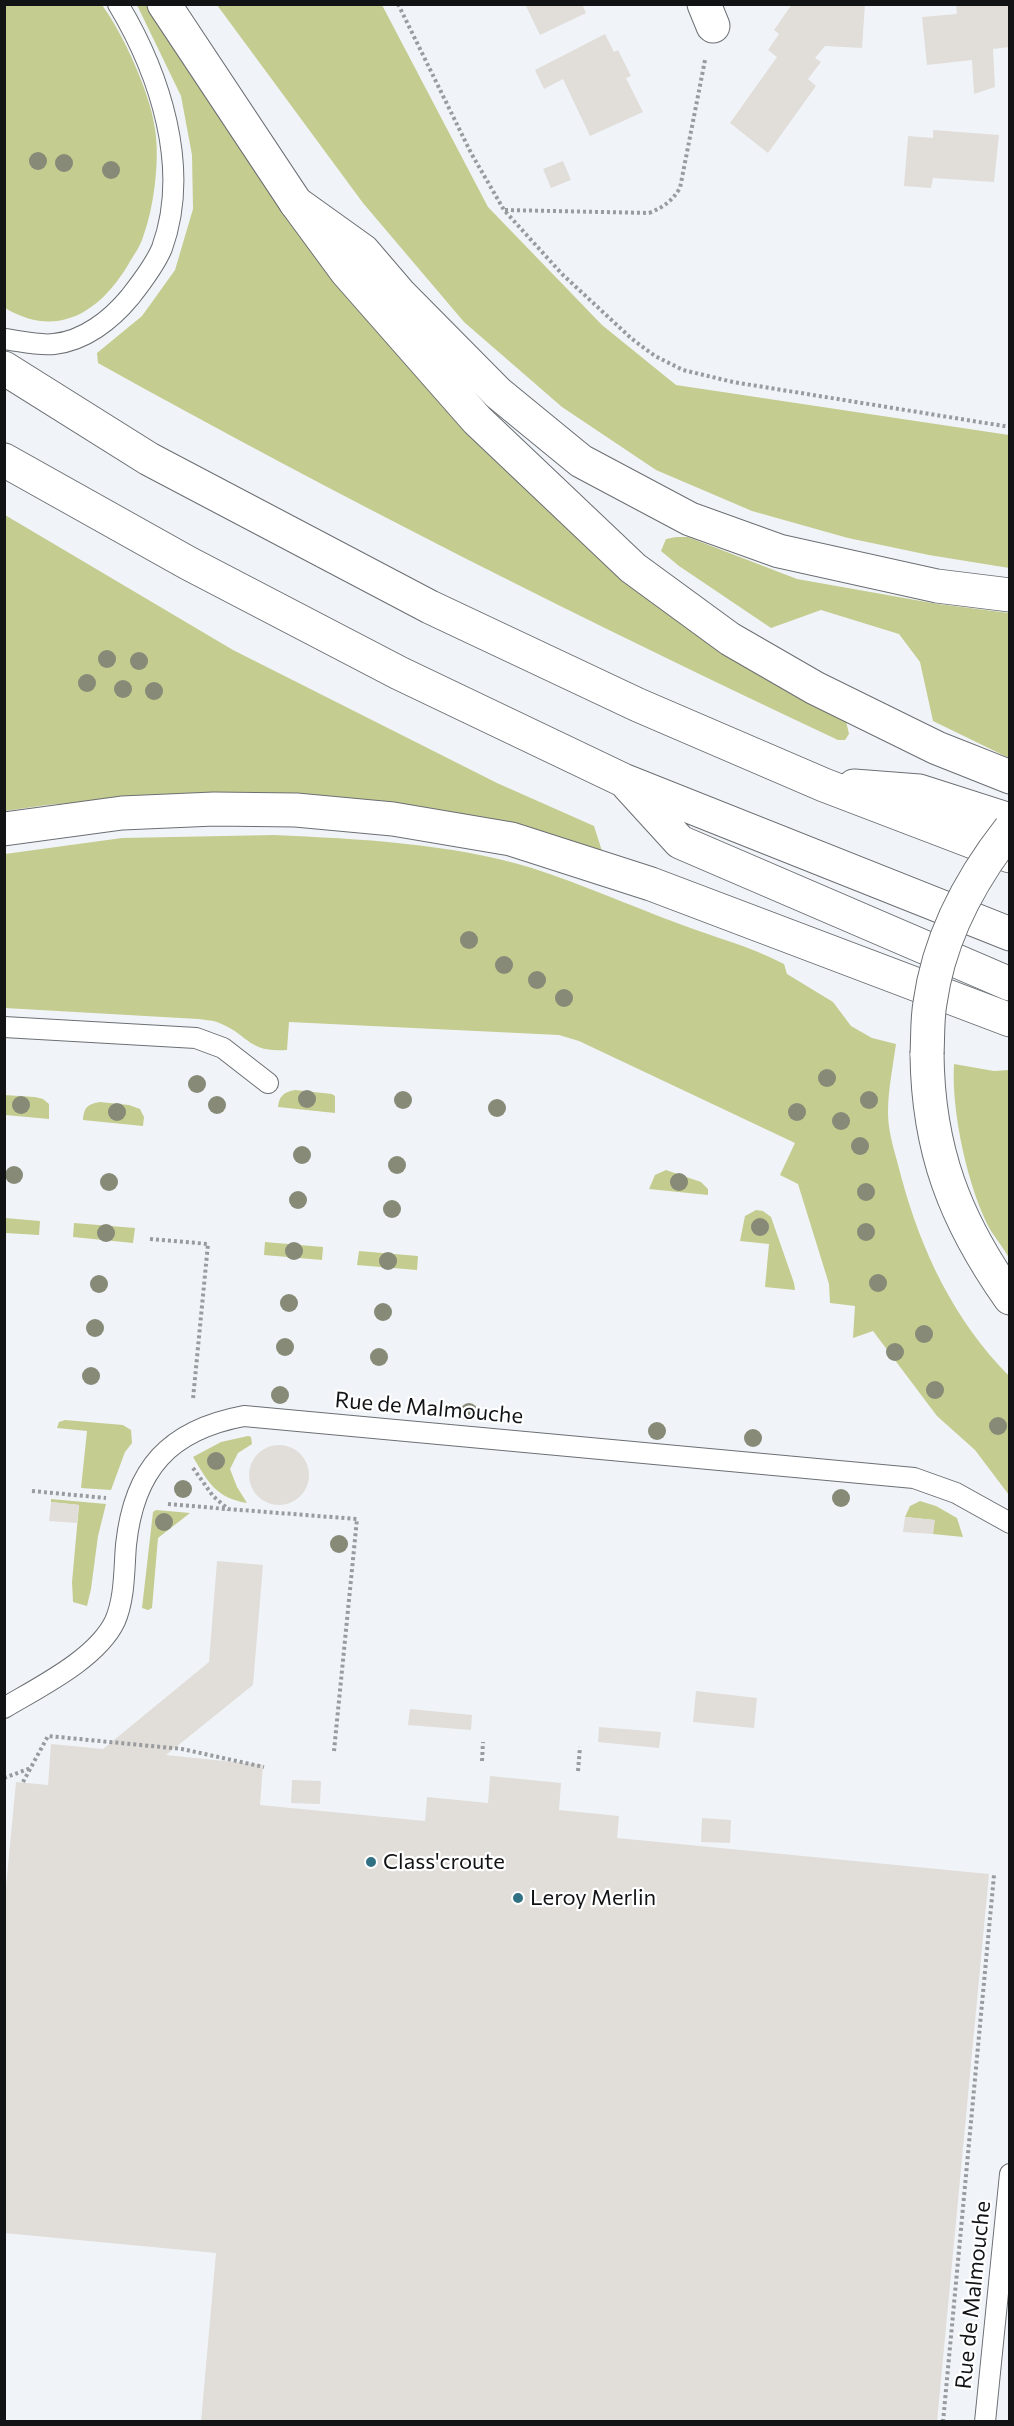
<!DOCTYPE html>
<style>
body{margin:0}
#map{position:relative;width:1014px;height:2426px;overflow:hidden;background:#f0f4f8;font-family:Commissioner,sans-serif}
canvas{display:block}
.frame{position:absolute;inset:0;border:6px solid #121315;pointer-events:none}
</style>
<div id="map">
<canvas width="1014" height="2426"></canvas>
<div class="frame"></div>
</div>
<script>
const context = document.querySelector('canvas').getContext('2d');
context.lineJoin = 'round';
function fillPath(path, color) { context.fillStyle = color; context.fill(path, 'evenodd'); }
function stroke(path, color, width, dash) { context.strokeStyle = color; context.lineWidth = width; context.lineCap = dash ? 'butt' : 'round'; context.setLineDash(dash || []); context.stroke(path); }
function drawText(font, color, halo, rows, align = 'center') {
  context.font = font + ' Commissioner,sans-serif'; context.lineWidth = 4.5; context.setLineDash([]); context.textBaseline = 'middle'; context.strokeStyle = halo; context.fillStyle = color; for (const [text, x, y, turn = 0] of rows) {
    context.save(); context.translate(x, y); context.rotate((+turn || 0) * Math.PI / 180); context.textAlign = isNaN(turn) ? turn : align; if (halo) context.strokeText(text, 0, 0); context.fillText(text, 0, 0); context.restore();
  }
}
fillPath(new Path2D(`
 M 5,4 L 102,5 C 123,33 151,95 155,129 C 160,160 154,208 143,237 C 140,247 133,256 128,265 C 99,313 57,339 5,308 Z
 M 137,5 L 149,5 L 304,233 L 399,357 L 550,512 L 712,643 L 846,721 L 849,734 L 845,740 L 838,740 C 587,622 340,498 98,363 L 97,353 L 142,316 L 175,270 L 193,209 L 192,155 L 181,96 Z
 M 217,5 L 382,5 L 488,207 L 602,325 L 676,385 L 1009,435 L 1009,568 L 929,555 L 848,538 L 752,511 L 656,470 L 562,407 L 464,322 L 363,203 Z
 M 5,515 L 233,650 L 497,783 L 594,826 L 602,851 L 328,799 L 182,794 L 47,805 L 5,811 Z
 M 676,537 L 688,537 L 797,579 L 938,604 L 1009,613 L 1009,758 L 933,721 L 920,662 L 899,634 L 821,610 L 771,628 L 679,566 L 661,551 L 666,539 Z
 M 274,835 C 360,839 449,843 532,868 C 581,884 629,905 677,923 C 713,937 750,946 784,964 L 787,974 L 833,1002 L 851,1026 L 872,1038 L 896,1044 C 893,1066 888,1090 888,1113 C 888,1134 896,1155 901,1176 C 921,1251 954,1320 1009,1376 L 1009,1495 L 975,1450 L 937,1416 L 873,1331 L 853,1338 L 855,1306 L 830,1303 L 829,1284 L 798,1184 L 780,1175 L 795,1143 L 579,1041 L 559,1035 L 289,1022 L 287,1050 C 247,1053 249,1034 217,1022 C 211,1020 204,1020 198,1019 L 5,1008 L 5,854 L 122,838 Z
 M 954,1064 L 994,1071 L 1009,1070 L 1009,1258 C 1004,1249 997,1240 991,1231 C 968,1190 951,1111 954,1064 Z
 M 295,1090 L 332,1094 L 335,1096 L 335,1113 L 278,1107 C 279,1096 284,1092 295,1090 Z
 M 4,1095 L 35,1097 L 43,1099 L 49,1104 L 49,1119 L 5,1115 Z
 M 100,1102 L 129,1105 L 140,1109 L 144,1117 L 143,1126 L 83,1120 C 84,1108 87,1104 100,1102 Z
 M 666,1170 L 701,1182 L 708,1189 L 708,1195 L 649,1189 L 655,1175 Z
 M 756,1210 L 763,1211 L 771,1217 L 794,1283 L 795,1290 L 765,1287 L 769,1244 L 740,1241 L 745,1216 Z
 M 5,1218 L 40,1221 L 39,1235 L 5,1233 Z
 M 74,1223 L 135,1228 L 133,1243 L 73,1237 Z
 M 265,1242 L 323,1247 L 322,1260 L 264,1255 Z
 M 359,1251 L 418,1256 L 417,1270 L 357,1265 Z
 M 65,1420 L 123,1425 L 131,1430 L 132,1443 L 125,1452 L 111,1490 L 81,1488 L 87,1431 L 57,1428 L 59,1422 Z
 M 248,1436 L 251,1437 L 252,1444 L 238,1453 L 230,1469 L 237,1487 L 247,1503 C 216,1498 208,1482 193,1457 L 221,1442 Z
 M 51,1499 L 106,1504 L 98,1536 L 91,1589 L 87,1606 L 73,1602 L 72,1582 L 79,1505 L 51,1502 Z
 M 920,1501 L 936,1506 L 957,1518 L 963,1537 L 933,1534 L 934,1520 L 905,1517 L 910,1506 Z
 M 156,1510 L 190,1513 L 158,1538 L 152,1608 L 148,1610 L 142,1608 L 153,1512 Z`), '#c4cc90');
fillPath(new Path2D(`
 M 525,4 L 582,4 L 586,13 L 540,35 Z
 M 792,4 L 865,4 L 862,48 L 825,46 L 815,58 L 821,62 L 808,79 L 816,86 L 768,153 L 730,123 L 777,57 L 768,50 L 779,34 L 774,30 Z
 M 956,4 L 1010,4 L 1010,47 L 993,49 L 995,87 L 974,94 L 972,60 L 927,65 L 922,17 L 957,14 Z
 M 605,34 L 614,52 L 618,50 L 631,76 L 626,78 L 643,112 L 590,136 L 563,79 L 544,89 L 535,70 Z
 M 933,130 L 999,135 L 994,182 L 933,178 L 931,188 L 904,186 L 908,136 L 933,138 Z
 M 563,161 L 571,180 L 551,188 L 543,169 Z
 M249 1475a30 30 0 1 1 60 0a30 30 0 1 1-60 0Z
 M 51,1502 L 79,1505 L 77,1523 L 49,1521 Z
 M 905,1517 L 935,1520 L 933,1534 L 903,1532 Z
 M 217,1561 L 263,1565 L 253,1685 L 166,1755 L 263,1765 L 260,1805 L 425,1821 L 427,1797 L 488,1803 L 490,1776 L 561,1783 L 559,1810 L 619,1816 L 617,1838 L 989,1874 L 937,2422 L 201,2422 L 216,2253 L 4,2233 L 4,1908 L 16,1782 L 48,1785 L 51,1744 L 103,1749 L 209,1662 Z
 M 696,1691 L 757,1698 L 754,1728 L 693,1722 Z
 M 410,1709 L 472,1715 L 471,1730 L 408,1725 Z
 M 599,1727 L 661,1732 L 659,1748 L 598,1742 Z
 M 292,1780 L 321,1781 L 320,1804 L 291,1803 Z
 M 702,1818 L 731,1820 L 730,1843 L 701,1842 Z`), '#e1ddd9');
const lane = new Path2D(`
 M 4,339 C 20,341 39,346 54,344 C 84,341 111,320 130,297 C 141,283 155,265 162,248 C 191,168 160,74 118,4
 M 4,1027 L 196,1038 L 223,1048 L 268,1083
 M 4,1708 C 39,1687 97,1659 115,1621 C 125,1598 124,1569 126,1545 C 134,1469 169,1430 244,1416 L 914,1478 L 956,1493 L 1010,1523
 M 985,2422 L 1010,2174`);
const street = new Path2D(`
 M 704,4 L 713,26`);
const secondary = new Path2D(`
 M 164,4 L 296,203 L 346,271 L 477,420 L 633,568 L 730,639 L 815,688 L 937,748 L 1010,777
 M 4,829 L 122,813 L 214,809 L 296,810 L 393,819 L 511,839 L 651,884 L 1010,1020`);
const highway = new Path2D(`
 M 296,203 L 363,251 L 399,293 L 498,393 L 581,461 L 690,519 L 779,551 L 937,586 L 1010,595
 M 4,368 L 149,459 L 430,607 L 638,705 L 824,785 L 1010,856
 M 4,460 L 188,563 L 399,673 L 623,780 L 1010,934
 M 628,785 L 680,842 L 1010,984
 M 854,786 L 919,791 L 1010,820
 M 927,1054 C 928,1150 955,1220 1010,1298`);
stroke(lane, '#6b6f73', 22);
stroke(street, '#6b6f73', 35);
stroke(secondary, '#6b6f73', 35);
stroke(highway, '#6b6f73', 35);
stroke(new Path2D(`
 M 398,4 L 471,153 L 504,210 L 562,274 L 632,339 L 655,356 L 683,370 L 733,382 L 1010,427
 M 505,210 L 649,213 C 664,207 672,201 680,188 L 705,60
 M 150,1239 L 208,1244 L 193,1399
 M 193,1468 L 213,1496 L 228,1509 L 357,1519 L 334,1751
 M 32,1491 L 106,1498
 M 168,1504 L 226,1509
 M 482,1761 L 483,1742
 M 578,1771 L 580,1747
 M 4,1778 L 31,1768
 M 23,1782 L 48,1736 L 182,1749 L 264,1767
 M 943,2422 L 994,1875`), '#999c9f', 4, [3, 3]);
stroke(lane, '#fff', 20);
stroke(street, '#fff', 33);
stroke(secondary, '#fff', 33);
stroke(highway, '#fff', 33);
const highwayBridge = new Path2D(`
 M 927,1054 C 928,1037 927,1020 930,1003 C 939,938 969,881 1010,829`);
stroke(highwayBridge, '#6b6f73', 35, []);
stroke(highwayBridge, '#fff', 33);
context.fillStyle = '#868a77';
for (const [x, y] of [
 [38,161],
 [64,163],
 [111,170],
 [107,659],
 [139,661],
 [87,683],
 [123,689],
 [154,691],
 [469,940],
 [504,965],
 [537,980],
 [564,998],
 [827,1078],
 [197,1084],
 [307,1099],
 [403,1100],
 [869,1100],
 [21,1105],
 [217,1105],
 [497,1108],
 [117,1112],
 [797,1112],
 [841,1121],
 [860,1146],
 [302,1155],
 [397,1165],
 [14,1175],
 [109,1182],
 [679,1182],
 [866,1192],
 [298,1200],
 [392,1209],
 [760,1227],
 [866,1232],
 [106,1233],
 [294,1251],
 [388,1261],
 [878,1283],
 [99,1284],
 [289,1303],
 [383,1312],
 [95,1328],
 [924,1334],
 [285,1347],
 [895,1352],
 [379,1357],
 [91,1376],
 [935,1390],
 [280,1395],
 [469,1412],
 [998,1426],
 [657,1431],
 [753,1438],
 [216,1461],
 [183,1489],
 [841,1498],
 [164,1522],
 [339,1544]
]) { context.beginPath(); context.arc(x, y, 9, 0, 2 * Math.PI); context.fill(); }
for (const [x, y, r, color] of [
 [371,1862,6,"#307284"],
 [518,1898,6,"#307284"]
]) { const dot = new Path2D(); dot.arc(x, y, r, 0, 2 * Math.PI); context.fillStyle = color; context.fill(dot); stroke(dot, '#fff', 2); }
drawText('22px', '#121315', '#fff', [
 ["Rue de Malmouche",429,1408,5],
 ["Rue de Malmouche",973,2295,-84]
]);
drawText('22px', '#121315', '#fff', [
 ["Class'croute",383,1862],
 ["Leroy Merlin",530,1898]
], 'left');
</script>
